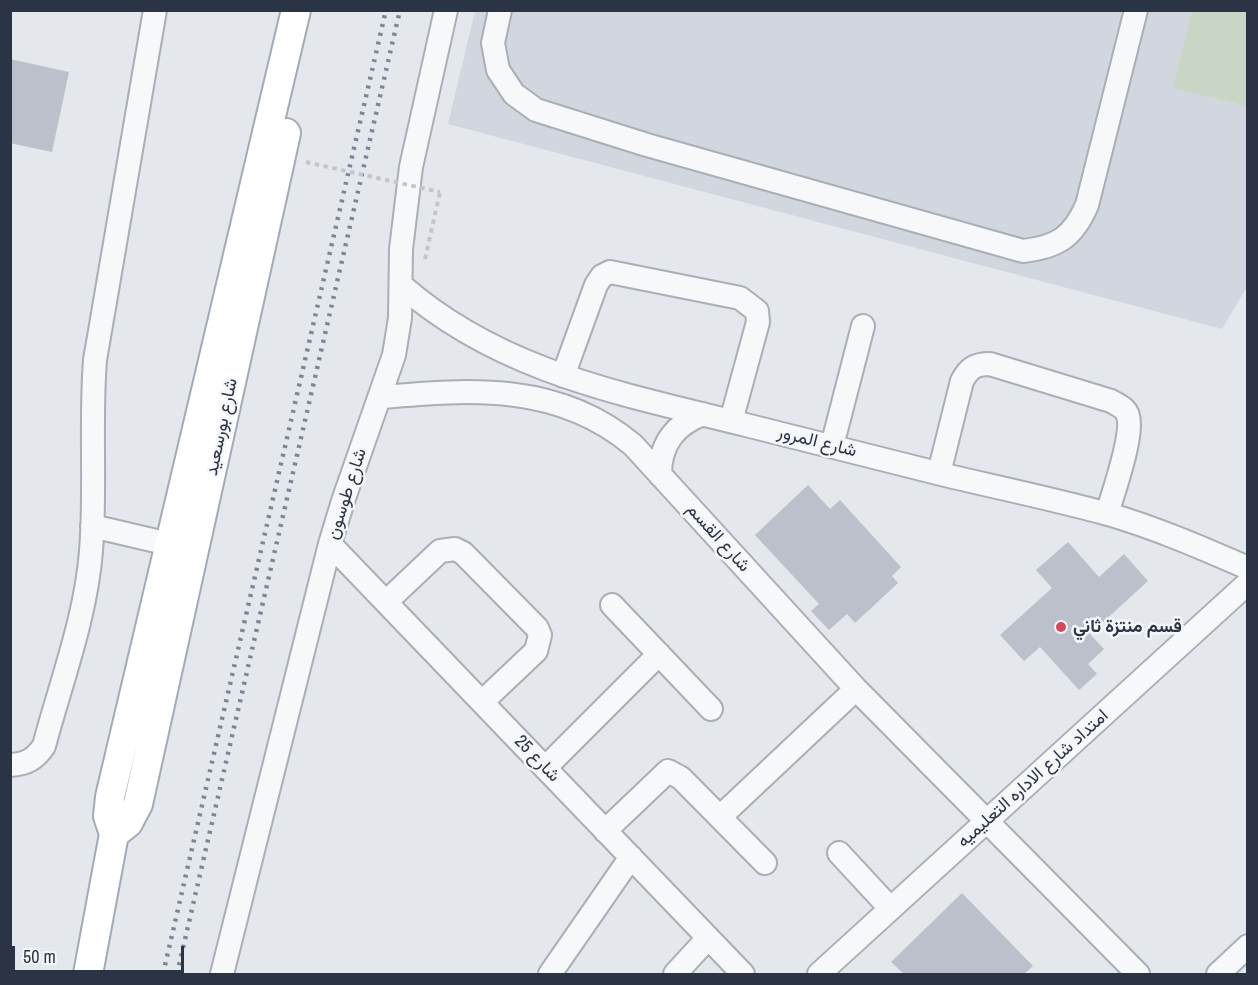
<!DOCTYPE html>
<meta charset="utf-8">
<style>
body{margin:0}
#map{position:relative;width:1258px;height:985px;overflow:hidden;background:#e4e7ec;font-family:"Archivo Narrow",sans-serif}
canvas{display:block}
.frame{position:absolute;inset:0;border:12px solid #2b3445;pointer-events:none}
.scale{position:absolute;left:12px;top:946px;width:172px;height:27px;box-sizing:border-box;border:3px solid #2b3445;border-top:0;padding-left:8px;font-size:18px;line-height:21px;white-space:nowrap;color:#2b3445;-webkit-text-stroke:4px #f4f6f9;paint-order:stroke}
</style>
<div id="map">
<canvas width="1258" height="985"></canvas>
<div class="frame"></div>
<div class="scale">50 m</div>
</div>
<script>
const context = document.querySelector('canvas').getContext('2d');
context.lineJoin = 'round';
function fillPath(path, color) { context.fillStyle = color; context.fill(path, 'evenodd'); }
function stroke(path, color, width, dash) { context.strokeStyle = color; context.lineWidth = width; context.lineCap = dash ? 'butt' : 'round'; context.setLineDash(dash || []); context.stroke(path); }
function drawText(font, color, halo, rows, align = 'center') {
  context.font = font + ' "Archivo Narrow",Vazirmatn,sans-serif'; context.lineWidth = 5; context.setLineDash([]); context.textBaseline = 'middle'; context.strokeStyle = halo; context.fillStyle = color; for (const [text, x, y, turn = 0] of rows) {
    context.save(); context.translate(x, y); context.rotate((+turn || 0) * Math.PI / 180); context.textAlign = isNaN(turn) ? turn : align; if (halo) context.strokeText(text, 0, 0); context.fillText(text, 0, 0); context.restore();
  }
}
fillPath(new Path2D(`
 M 475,11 L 1247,11 L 1247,287 L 1222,329 L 448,124 Z`), '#d2d6de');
fillPath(new Path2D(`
 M 1192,11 L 1247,11 L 1247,106 L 1173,88 Z`), '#c9d6c5');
fillPath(new Path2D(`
 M 10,59 L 69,72 L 52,152 L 10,143 Z
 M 808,485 L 830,509 L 840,500 L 901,567 L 892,576 L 898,583 L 855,623 L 847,614 L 829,630 L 811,611 L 819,604 L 755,535 Z
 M 1068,542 L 1099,577 L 1124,554 L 1148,581 L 1090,634 L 1104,649 L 1088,664 L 1097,674 L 1079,690 L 1040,647 L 1024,661 L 1000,635 L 1052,588 L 1036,570 Z
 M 962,893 L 1033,966 L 1024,974 L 904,974 L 891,962 Z`), '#bbc0ca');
const minor = new Path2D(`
 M 500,10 L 493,43 L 498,70 L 514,94 L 536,110 L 647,145 L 1023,251 C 1058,247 1073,237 1087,205 L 1136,10
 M 401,285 C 500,372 623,394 746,425 C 815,442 884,460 953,477 C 1005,489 1057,500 1108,514 C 1156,528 1202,548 1248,568
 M 563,376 L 596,285 L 602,276 L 610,272 L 740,298 L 757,311 L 758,322 L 731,421
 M 381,397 C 473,389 559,383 633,445 L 856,689 L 1138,974
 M 832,446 L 863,326
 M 939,473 L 962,381 C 969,368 975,364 990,364 L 1111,401 C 1118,405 1126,408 1128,416 C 1134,435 1113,493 1107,514
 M 660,475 C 660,445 674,425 703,414
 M 92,526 L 169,544
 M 330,544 L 743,974
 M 386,602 L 440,551 L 455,549 L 463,553 L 537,628 L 540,635 L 536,651 L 482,702
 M 612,605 L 711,709
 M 10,765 C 27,764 35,759 44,746 C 61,682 86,617 91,551 C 96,488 90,424 95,360 L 155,10
 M 545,768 L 659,654
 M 720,817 L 856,689
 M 605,831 L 668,771 L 681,778 L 765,863
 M 839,853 L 889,907
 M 222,974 L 330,544 L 343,501 L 394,355 L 400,318 L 401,249 L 411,167 L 446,10
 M 550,974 L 631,857
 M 675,974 L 708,938
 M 819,974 L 1248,583
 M 1218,974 L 1248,946`);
const major = new Path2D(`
 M 114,834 L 128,823 L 138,804 L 286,133
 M 88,974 L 114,834 L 108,816 L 110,797 L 296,10`);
stroke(minor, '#a9aeb7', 26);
stroke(major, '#a3abb8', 32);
stroke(new Path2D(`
 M 425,259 L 440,192`), '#c2c5cb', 4, [4.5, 4.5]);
stroke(minor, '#f7f8fa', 22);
stroke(major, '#fff', 28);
stroke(new Path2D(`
 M 163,974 L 386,10
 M 177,974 L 400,10`), '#7d8696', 4.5, [3, 6]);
stroke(new Path2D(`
 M 306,162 L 440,192`), '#c2c5cb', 4, [4.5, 4.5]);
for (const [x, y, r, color] of [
 [1061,627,6,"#d1495b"]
]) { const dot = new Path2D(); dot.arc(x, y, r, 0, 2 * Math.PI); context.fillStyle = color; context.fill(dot); stroke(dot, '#f4f6f9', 2); }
drawText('18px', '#2b3445', '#f4f6f9', [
 ["شارع بورسعيد",222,427,-78],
 ["شارع المرور",817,442,14],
 ["شارع طوسون",347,494,-72],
 ["شارع القسم",718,538,48],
 ["شارع 25",537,759,46],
 ["امتداد شارع الاداره التعليميه",1033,779,-42]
]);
drawText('bold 18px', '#2b3445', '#f4f6f9', [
 ["قسم منتزة ثاني",1073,627]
], 'left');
</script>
